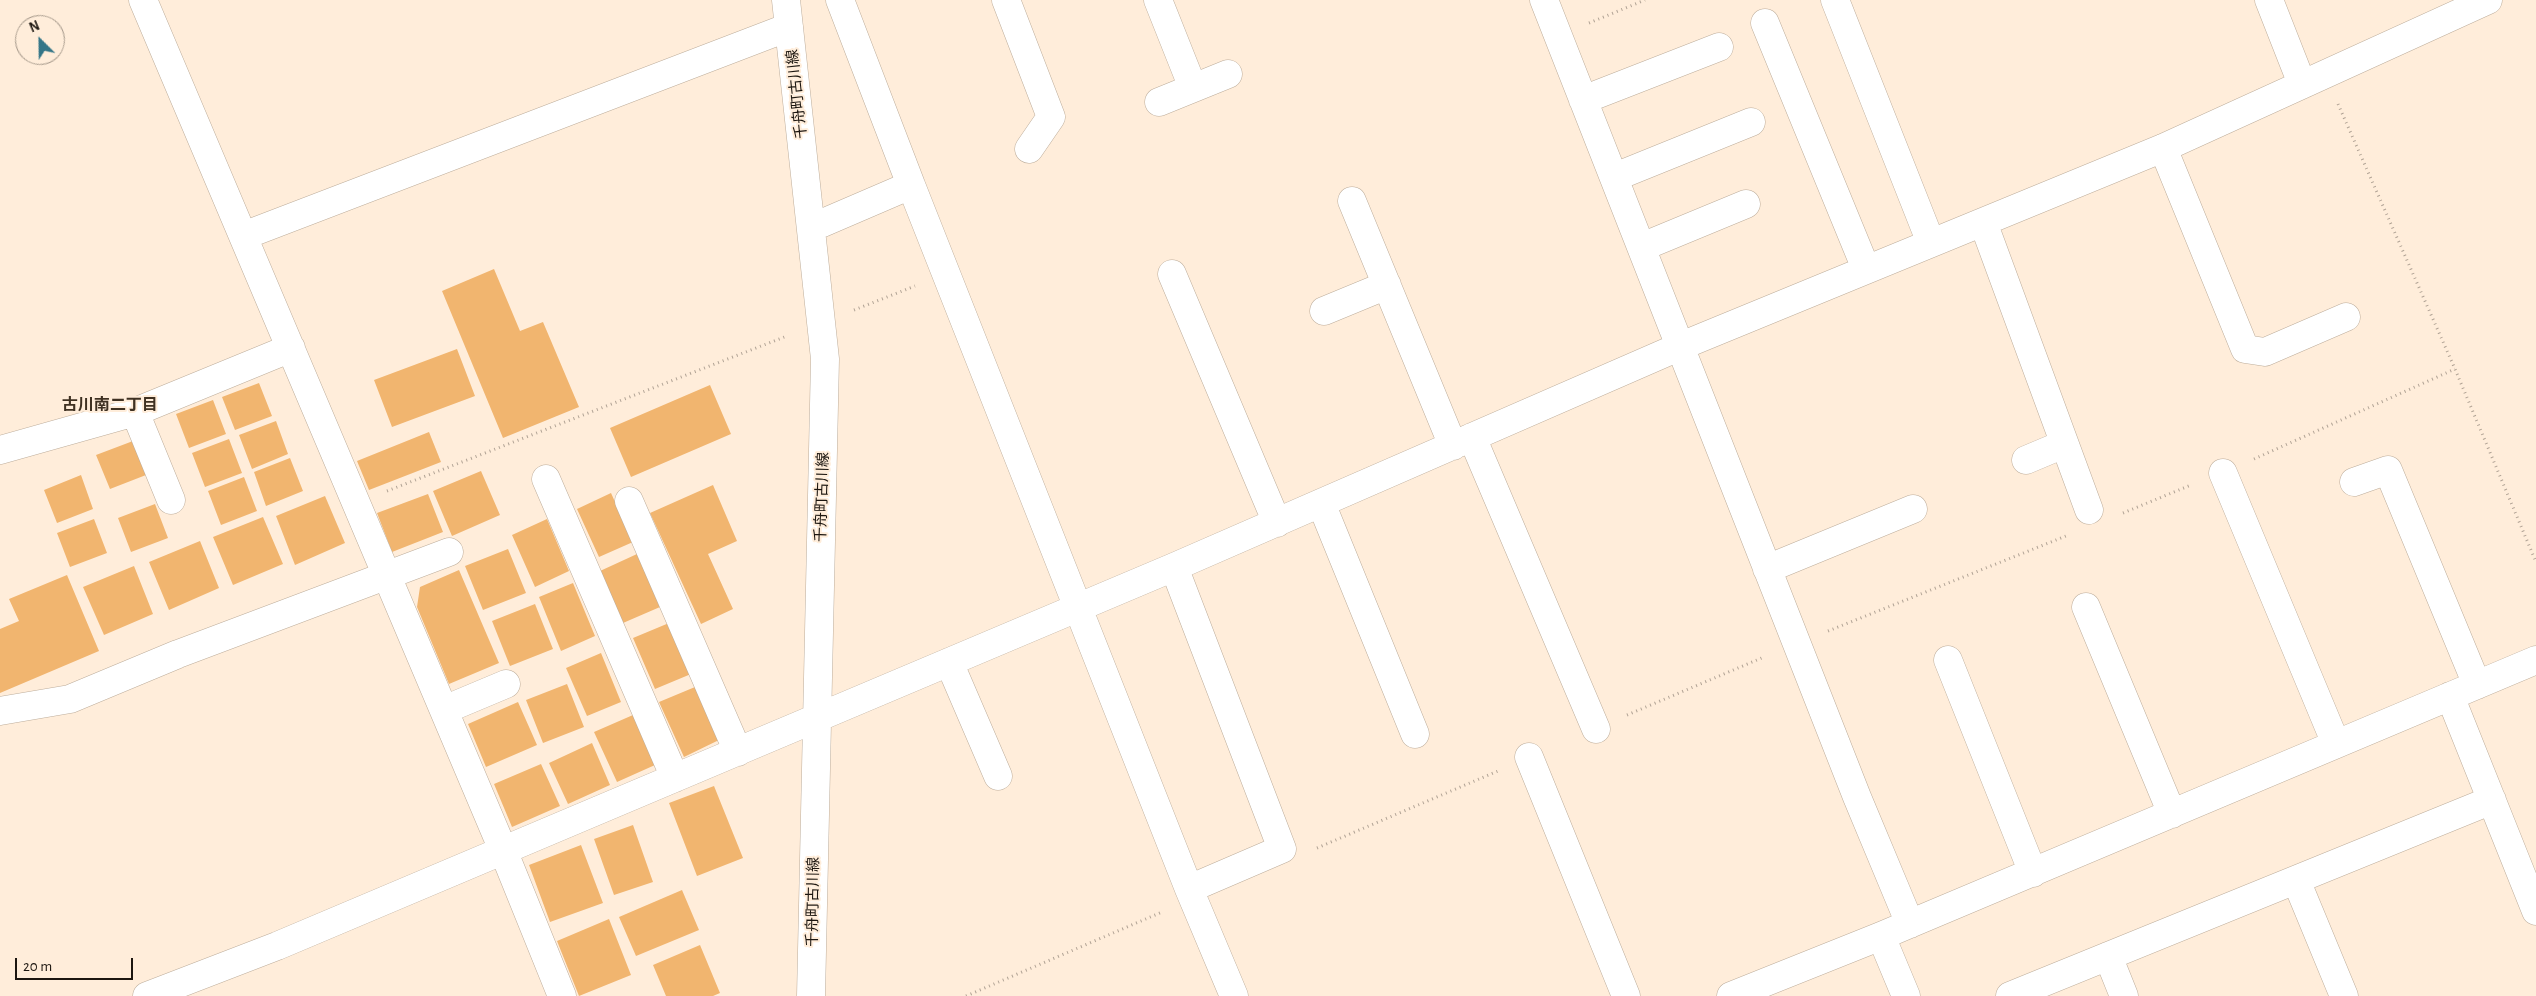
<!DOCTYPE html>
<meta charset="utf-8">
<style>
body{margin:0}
#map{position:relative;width:2536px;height:996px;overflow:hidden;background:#ffedda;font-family:"Alegreya Sans",sans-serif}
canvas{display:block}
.north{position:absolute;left:15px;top:15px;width:50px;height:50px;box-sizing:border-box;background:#ffedda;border:1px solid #a49789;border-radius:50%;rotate:337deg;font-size:14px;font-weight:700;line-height:20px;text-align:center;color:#1c1610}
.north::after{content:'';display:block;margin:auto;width:18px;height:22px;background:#337587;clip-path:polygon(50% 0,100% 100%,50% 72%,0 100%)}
.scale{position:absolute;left:15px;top:958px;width:118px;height:22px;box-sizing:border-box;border:2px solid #1c1610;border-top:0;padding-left:6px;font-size:15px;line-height:18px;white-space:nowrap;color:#1c1610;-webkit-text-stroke:4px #ffedda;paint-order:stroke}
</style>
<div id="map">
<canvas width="2536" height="996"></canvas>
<div class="north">N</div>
<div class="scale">20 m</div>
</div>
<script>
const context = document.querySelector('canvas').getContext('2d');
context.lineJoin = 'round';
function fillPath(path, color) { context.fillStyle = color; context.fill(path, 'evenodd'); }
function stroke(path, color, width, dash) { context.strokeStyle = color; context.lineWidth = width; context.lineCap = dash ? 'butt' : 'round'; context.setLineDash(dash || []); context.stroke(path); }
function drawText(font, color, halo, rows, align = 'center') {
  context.font = font + ' "Alegreya Sans","Noto Sans JP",sans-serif'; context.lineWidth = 4; context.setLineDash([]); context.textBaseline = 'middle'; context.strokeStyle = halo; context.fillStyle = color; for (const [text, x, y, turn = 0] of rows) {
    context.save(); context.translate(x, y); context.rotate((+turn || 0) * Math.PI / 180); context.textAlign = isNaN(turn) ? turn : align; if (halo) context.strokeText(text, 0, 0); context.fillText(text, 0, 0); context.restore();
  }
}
fillPath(new Path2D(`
 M 494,269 L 520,331 L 543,322 L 579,407 L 503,438 L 442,291 Z
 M 457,349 L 475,396 L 392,427 L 374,380 Z
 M 259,383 L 272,416 L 235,430 L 222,397 Z
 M 710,385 L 731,434 L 631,477 L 610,428 Z
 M 213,400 L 226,434 L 189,448 L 176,414 Z
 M 276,421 L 288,454 L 252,469 L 239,435 Z
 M 429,432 L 441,462 L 369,490 L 357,461 Z
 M 229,439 L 242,473 L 205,487 L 192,453 Z
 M 133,441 L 146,475 L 110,489 L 96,455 Z
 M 290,458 L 303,491 L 266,506 L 254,472 Z
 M 481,471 L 500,515 L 452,536 L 433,491 Z
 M 81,475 L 93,509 L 57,523 L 44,490 Z
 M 244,477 L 257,511 L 221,525 L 208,491 Z
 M 713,485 L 737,541 L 708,554 L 733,609 L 701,624 L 650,513 Z
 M 611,493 L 633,542 L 599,557 L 577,509 Z
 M 428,494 L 443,532 L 392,552 L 377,513 Z
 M 325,496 L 345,543 L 295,565 L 276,516 Z
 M 155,504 L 168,538 L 131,552 L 118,518 Z
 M 263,517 L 283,564 L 233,585 L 213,537 Z
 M 94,519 L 107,553 L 70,567 L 57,533 Z
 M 547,519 L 569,571 L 535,587 L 512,535 Z
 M 200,541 L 219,588 L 169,610 L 149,562 Z
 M 508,549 L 526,593 L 483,610 L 465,566 Z
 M 637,554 L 660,607 L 623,623 L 600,571 Z
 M 134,566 L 153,614 L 104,635 L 83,587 Z
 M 459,570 L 499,663 L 449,684 L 417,607 L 420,587 Z
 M 67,575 L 99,651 L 0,693 L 0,629 L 19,621 L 9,599 Z
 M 573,583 L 595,636 L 561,651 L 539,597 Z
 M 535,604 L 553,649 L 510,666 L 492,621 Z
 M 669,623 L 691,674 L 655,689 L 633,638 Z
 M 601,653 L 621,702 L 587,716 L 566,668 Z
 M 567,684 L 584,727 L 543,743 L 526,700 Z
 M 695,687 L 719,740 L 684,757 L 659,702 Z
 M 518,702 L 537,745 L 486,767 L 468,724 Z
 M 633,715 L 655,765 L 617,782 L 594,732 Z
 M 592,743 L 610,785 L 568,804 L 549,763 Z
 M 541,764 L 560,806 L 512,827 L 494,784 Z
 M 714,786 L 743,858 L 697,876 L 669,803 Z
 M 633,825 L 653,882 L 614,895 L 594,839 Z
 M 581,845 L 603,903 L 550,922 L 529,865 Z
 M 682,890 L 699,930 L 636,956 L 619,917 Z
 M 609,919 L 631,975 L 579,996 L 557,941 Z
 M 700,945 L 720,993 L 713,996 L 666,996 L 653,965 Z`), '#f1b56f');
const minor = new Path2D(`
 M 143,0 L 503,850 L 562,996
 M 786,0 L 825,359 L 811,996
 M 840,0 L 911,185
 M 1006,0 L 1051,117 L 1029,149
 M 1158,0 L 1193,88
 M 1544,0 L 1857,797 L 1910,924
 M 1835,0 L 1931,243
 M 2269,0 L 2302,84
 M 1765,23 L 1866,269
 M 1583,100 L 1719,47
 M 1159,102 L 1228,74
 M 2163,148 L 2245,349 L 2265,352 L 2346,317
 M 1615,177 L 1751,122
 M 1352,201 L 1453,446
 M 1983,222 L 2089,510
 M 811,228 L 911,185 L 1189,889 L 1234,996
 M 243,236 L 789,27
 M 1642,247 L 1746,204
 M 1172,274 L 1277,523
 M 1324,311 L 1387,285
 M 135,412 L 171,500
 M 1472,437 L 1596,729
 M 0,450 L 135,412 L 291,348
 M 2026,460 L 2064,444
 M 2223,473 L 2336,744
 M 546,479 L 675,778
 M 2354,482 L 2388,470 L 2477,685
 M 629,501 L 738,752
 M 1321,503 L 1415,734
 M 1174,567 L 1282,849 L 1189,889
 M 1767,569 L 1913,509
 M 2086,607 L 2172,814
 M 1948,660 L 2033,873
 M 949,662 L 998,776
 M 2450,696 L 2536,911
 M 444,710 L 506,684
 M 0,711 L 70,699 L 178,654 L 449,552
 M 1529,757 L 1626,996
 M 2296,880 L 2344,996
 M 1881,936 L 1906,996
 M 2108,956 L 2124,996
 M 147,996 L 277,946 L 1174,567 L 1681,346 L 2163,148 L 2488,0
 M 1731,996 L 1881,936 L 2536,660
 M 2010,996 L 2492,800`);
stroke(minor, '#bdad9b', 29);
stroke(new Path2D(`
 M 1589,23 L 1645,0
 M 2338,104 L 2455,369 L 2536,562
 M 854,310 L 915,286
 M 2254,459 L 2455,369
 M 387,491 L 787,336
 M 2123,513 L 2191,485
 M 1828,631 L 2066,536
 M 1627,715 L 1764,657
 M 1317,848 L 1498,771
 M 966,996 L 1162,912`), '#b1a395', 3, [1, 4]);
stroke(minor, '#fff', 28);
drawText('15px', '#1c1610', '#ffedda', [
 ["千舟町古川線",797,94,-96],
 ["千舟町古川線",822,497,-88],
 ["千舟町古川線",813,902,-89]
]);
drawText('bold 16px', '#3f3122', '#ffedda', [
 ["古川南二丁目",110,405]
]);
</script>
